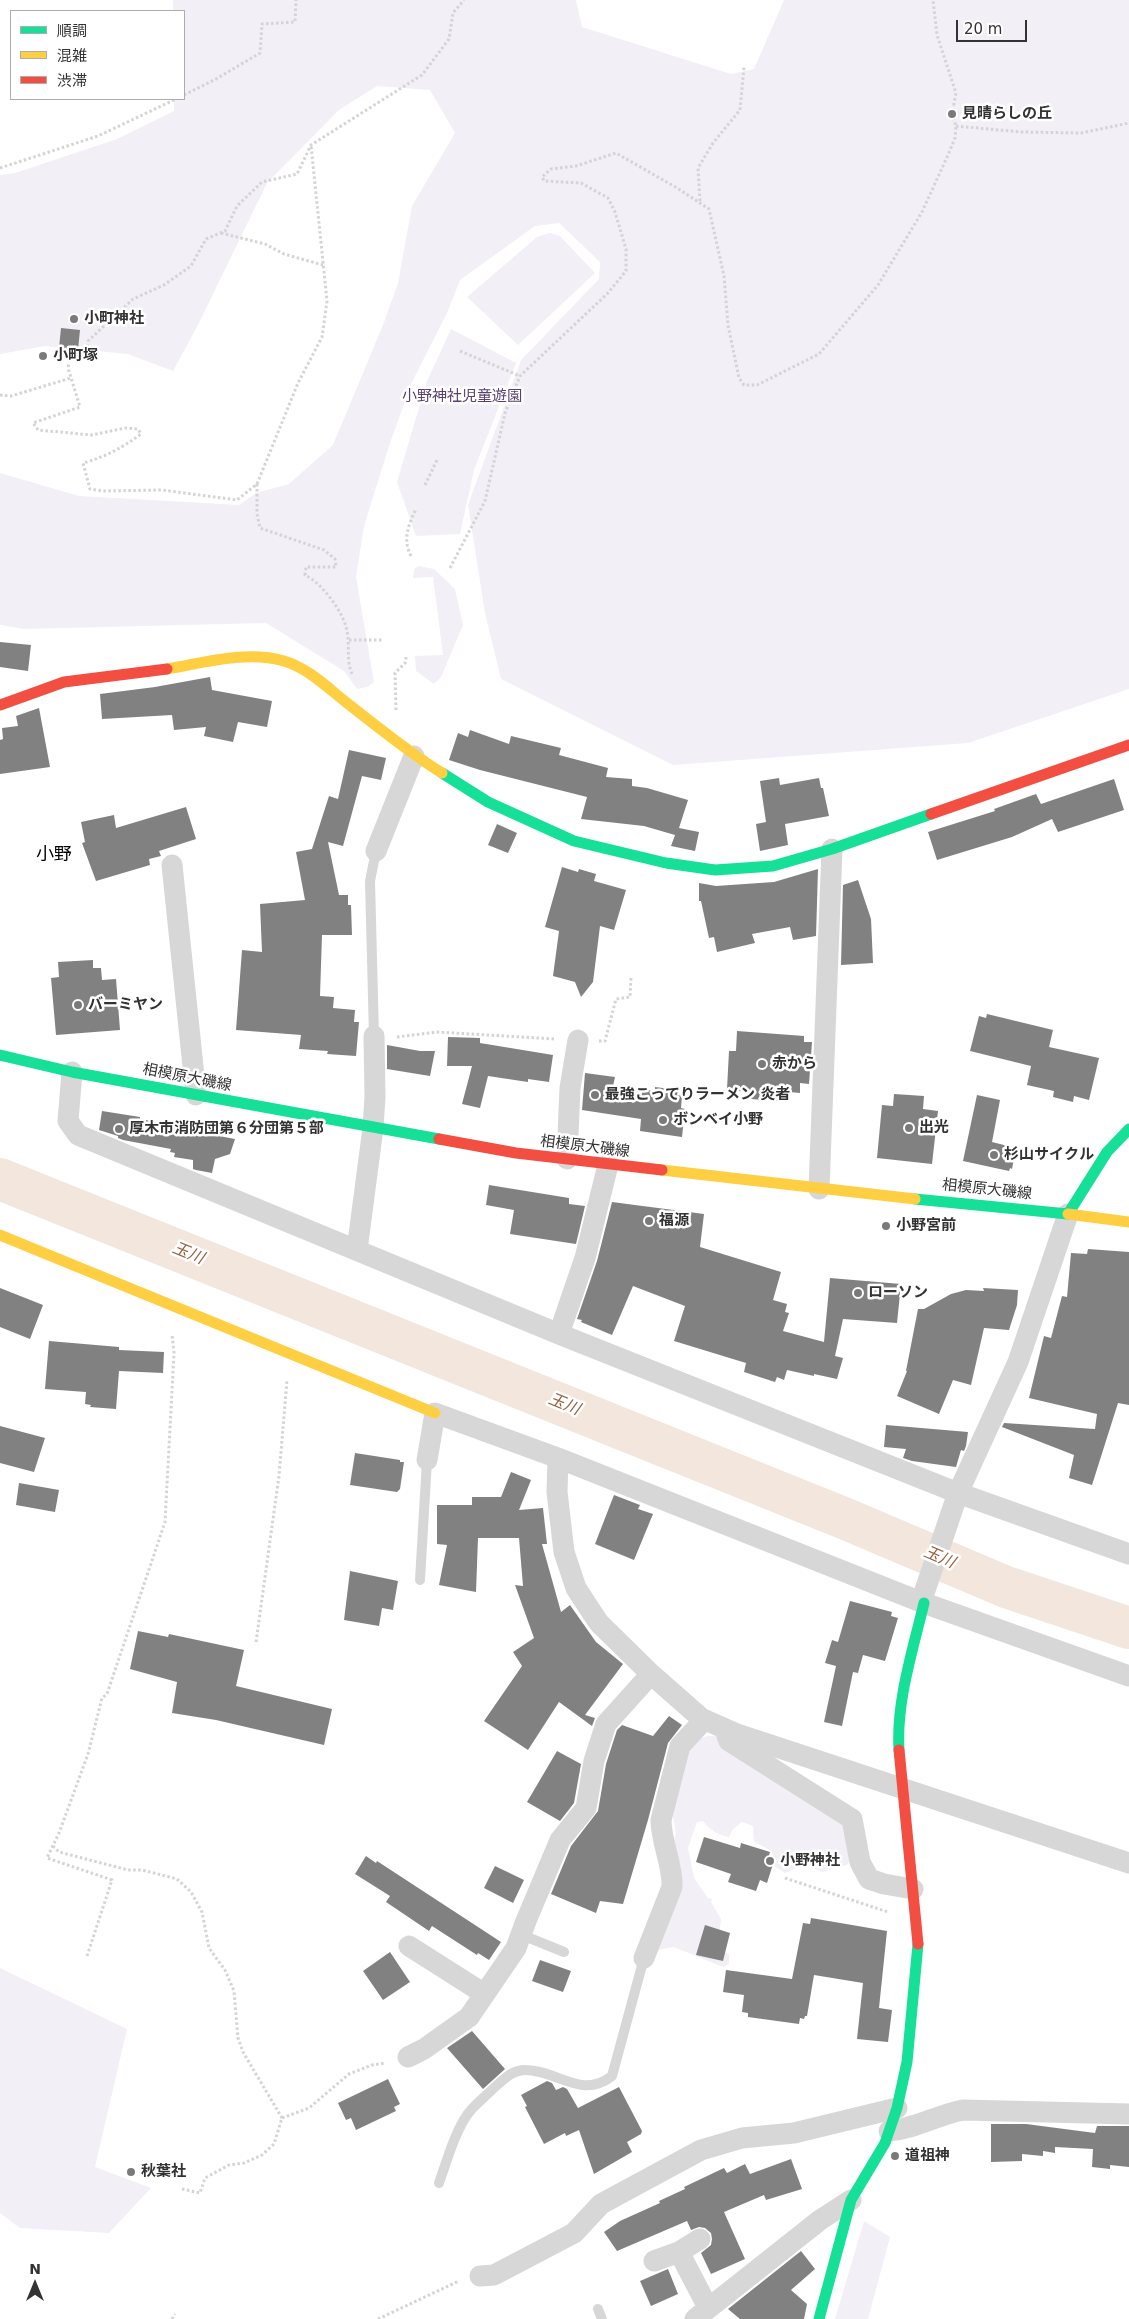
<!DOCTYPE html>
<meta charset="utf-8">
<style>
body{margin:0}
#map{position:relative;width:1129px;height:2319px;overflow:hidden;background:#fff;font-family:"DejaVu Sans","Noto Sans JP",sans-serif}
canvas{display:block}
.legend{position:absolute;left:10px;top:10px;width:175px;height:90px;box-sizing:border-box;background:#fff;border:1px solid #adadad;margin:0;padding:6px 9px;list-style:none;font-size:15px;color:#333}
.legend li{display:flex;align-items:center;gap:10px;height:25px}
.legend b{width:25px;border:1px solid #adadad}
.north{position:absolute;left:10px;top:2259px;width:50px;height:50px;-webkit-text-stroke:4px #fff;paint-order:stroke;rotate:0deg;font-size:14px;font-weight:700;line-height:20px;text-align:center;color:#333}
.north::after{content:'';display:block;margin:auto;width:18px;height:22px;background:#333;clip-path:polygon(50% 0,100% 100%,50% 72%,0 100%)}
.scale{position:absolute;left:956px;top:20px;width:71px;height:22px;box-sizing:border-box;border:2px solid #333;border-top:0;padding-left:6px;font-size:15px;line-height:18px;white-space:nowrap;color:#333;-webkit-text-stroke:4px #fff;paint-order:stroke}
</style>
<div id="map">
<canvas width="1129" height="2319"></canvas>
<ul class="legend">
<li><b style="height:6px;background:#16e098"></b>順調</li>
<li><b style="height:6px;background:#ffcf43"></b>混雑</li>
<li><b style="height:6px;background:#f24e42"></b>渋滞</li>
</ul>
<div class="north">N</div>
<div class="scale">20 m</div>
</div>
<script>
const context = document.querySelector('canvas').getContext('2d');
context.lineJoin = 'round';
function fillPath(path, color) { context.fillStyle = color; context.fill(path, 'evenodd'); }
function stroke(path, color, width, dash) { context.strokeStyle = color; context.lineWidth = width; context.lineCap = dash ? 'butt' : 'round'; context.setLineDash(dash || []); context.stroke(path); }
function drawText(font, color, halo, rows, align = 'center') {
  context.font = font + ' "DejaVu Sans","Noto Sans JP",sans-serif'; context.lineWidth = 5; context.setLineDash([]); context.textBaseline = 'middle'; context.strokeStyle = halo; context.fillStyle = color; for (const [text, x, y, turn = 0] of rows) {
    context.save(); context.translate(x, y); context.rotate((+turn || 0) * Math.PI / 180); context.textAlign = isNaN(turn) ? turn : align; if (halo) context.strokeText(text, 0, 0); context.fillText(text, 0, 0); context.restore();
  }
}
fillPath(new Path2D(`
 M 173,0 L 576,0 L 582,27 L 731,74 L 754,69 L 784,0 L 1129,0 L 1129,689 L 968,743 L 673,765 L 501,679 L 485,613 L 468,505 L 521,360 L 599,279 L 600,262 L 559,223 L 535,226 L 460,280 L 447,313 L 412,382 L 390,443 L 364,526 L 356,577 L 374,682 L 367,687 L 357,689 L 344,671 L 266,623 L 24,629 L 0,625 L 0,473 L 79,496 L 239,505 L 256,493 L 289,484 L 333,445 L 383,325 L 398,283 L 412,206 L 455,133 L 430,90 L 377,86 L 339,110 L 267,183 L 199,323 L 173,371 L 128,354 L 45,346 L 0,354 L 0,175 L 15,173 L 117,139 L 174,111 L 174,99 L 184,99 L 184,11 L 173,11 Z
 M 550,233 L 560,236 L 595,273 L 518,345 L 467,297 L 537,237 Z
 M 451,329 L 516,363 L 474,470 L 460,534 L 416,536 L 397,482 L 427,381 Z
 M 419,566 L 434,569 L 455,589 L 463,625 L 441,677 L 434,684 L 416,671 L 415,656 L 443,655 L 433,577 L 413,578 L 414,569 Z
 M 708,1736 L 719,1736 L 852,1809 L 854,1856 L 847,1865 L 822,1872 L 805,1864 L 785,1873 L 774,1866 L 772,1851 L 754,1842 L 753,1826 L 742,1822 L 733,1829 L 729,1837 C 718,1835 710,1830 703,1821 L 697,1822 L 688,1848 L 694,1878 L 708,1898 L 712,1899 L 711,1902 L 721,1919 L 718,1949 L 729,1954 L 729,1964 L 723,1967 L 674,1947 L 657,1950 L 672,1846 C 681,1826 670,1821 672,1804 C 674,1783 683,1758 694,1740 Z
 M 0,1968 L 127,2029 L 95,2167 L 151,2188 L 109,2233 L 20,2228 L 0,2213 Z
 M 864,2221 L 890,2237 L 868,2319 L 835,2319 Z`), '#f2eff6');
stroke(new Path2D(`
 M 0,1179 L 846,1519 L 1006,1587 L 1129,1628`), '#f2e6dd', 42);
fillPath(new Path2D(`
 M 61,328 L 80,330 L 78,350 L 59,348 Z
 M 0,642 L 31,645 L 28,671 L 0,667 Z
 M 210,677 L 212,690 L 272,701 L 267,727 L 238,722 L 233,742 L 204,736 L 206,727 L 174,730 L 172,715 L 102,719 L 100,694 L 155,687 Z
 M 39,708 L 50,767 L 0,774 L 0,740 L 3,739 L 2,728 L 18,726 L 16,716 Z
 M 470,730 L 509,744 L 511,736 L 561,748 L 559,755 L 608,768 L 606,777 L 632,779 L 632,786 L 647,788 L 688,800 L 679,828 L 699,832 L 695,851 L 671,846 L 675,835 L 644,826 L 581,819 L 587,797 L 480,770 L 449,760 L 458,733 L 468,737 Z
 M 349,750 L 386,758 L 381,780 L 362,776 L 343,846 L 328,842 L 339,895 L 348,895 L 348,905 L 351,905 L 352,935 L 322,935 L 320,996 L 334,997 L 333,1008 L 355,1010 L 354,1022 L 359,1022 L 356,1056 L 327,1054 L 328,1051 L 299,1049 L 301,1035 L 236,1030 L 242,950 L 262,952 L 260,904 L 305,900 L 296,852 L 312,849 L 329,796 L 338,799 Z
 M 779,778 L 780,785 L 819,778 L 821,788 L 823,788 L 829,816 L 785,824 L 788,845 L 760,851 L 756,824 L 766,822 L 760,781 Z
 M 1114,779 L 1124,810 L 1058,832 L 1052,819 L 1012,837 L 937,860 L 928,832 L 995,811 L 994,809 L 1036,794 L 1041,804 Z
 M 186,807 L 196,839 L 159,851 L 161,856 L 149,859 L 150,865 L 96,881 L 82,843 L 85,842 L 81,822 L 114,815 L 116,828 Z
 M 497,824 L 517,833 L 508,853 L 488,845 Z
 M 562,867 L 578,872 L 579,869 L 596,874 L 594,881 L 626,890 L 614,930 L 600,926 L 593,982 L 581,997 L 575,982 L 553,976 L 559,931 L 545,927 Z
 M 818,869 L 816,936 L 793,940 L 790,927 L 752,934 L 755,943 L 717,952 L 714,937 L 709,938 L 701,901 L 699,901 L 699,883 L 716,886 L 774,882 Z
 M 858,880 L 871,919 L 873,963 L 841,965 L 843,885 Z
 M 93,960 L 93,968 L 101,968 L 102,980 L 116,979 L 120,1030 L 56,1035 L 51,978 L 59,977 L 58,962 Z
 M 987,1014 L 1053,1030 L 1049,1047 L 1099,1058 L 1089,1100 L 1074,1096 L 1073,1102 L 1053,1097 L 1054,1091 L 1027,1085 L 1031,1066 L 970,1051 L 979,1016 L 986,1018 Z
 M 737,1031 L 804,1036 L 804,1042 L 812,1042 L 809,1084 L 800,1083 L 800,1093 L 780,1091 L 779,1101 L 774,1101 L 751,1099 L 751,1093 L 727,1089 L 729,1051 L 736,1051 Z
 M 448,1037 L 480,1038 L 480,1043 L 553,1055 L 549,1082 L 528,1079 L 528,1082 L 488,1076 L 480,1108 L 462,1104 L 472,1066 L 447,1066 Z
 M 387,1045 L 420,1051 L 435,1051 L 430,1076 L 387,1069 Z
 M 585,1073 L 615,1077 L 613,1086 L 655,1091 L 655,1087 L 678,1090 L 677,1095 L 682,1096 L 681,1108 L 685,1109 L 682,1137 L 640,1131 L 641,1119 L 582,1110 Z
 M 894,1094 L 924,1096 L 923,1109 L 938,1111 L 932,1164 L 877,1158 L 882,1105 L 893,1106 Z
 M 977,1095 L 1000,1100 L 992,1142 L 1016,1148 L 1012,1169 L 1010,1168 L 1009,1171 L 963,1161 Z
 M 102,1111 L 140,1117 L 140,1119 L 219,1134 L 219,1136 L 235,1139 L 230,1154 L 215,1159 L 212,1173 L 196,1170 L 193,1169 L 193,1160 L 174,1157 L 175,1153 L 170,1152 L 171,1149 L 123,1140 L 118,1138 L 118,1136 L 99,1130 Z
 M 489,1185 L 569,1198 L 569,1204 L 585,1206 L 576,1244 L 510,1234 L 514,1210 L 486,1205 Z
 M 612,1202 L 704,1214 L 700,1247 L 781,1272 L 773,1300 L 787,1304 L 785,1312 L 789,1313 L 783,1331 L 824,1342 L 830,1278 L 901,1284 L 897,1323 L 843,1319 L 835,1356 L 843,1358 L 837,1379 L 814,1374 L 814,1376 L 787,1370 L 784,1380 L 777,1377 L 775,1382 L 744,1372 L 746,1363 L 674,1341 L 685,1306 L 633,1286 L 612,1335 L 581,1322 L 582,1320 L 577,1319 L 597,1261 Z
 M 1088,1249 L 1129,1252 L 1129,1405 L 1118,1403 L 1092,1485 L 1069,1478 L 1074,1455 L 1002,1427 L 1004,1423 L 1095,1429 L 1097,1414 L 1029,1398 L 1044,1336 L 1051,1338 L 1062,1296 L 1067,1297 L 1071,1253 L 1087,1254 Z
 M 0,1288 L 43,1305 L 30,1339 L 0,1327 Z
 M 983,1288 L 1018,1290 L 1017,1305 L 1009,1330 L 984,1328 L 971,1385 L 953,1380 L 939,1414 L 897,1396 L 907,1371 L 906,1371 L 918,1309 L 924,1309 L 951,1294 L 966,1290 L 984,1291 Z
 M 49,1341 L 119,1347 L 119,1350 L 164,1352 L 163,1373 L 119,1371 L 116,1409 L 90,1407 L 91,1405 L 85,1404 L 86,1392 L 45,1389 Z
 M 886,1425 L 968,1432 L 966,1446 L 964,1451 L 961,1450 L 956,1467 L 912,1461 L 903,1458 L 906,1449 L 884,1447 Z
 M 0,1426 L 45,1438 L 34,1472 L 0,1463 Z
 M 355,1453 L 400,1460 L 400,1462 L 404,1462 L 400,1489 L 397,1492 L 350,1485 Z
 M 511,1472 L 531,1480 L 519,1510 L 543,1508 L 547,1544 L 542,1544 L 561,1612 L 570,1605 L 596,1642 L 623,1664 L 585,1715 L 595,1718 L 592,1726 L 559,1702 L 528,1750 L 484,1721 L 522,1666 L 513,1652 L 534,1638 L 515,1585 L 523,1586 L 519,1538 L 478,1538 L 476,1592 L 439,1585 L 447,1545 L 437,1544 L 437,1505 L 472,1505 L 472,1497 L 501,1497 Z
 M 19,1483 L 59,1490 L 55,1512 L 16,1505 Z
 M 614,1495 L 640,1505 L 638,1509 L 653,1514 L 634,1560 L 595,1544 Z
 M 350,1571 L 398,1581 L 393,1610 L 382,1608 L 379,1626 L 344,1620 Z
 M 850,1601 L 892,1612 L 891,1616 L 898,1618 L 885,1661 L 863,1655 L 858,1673 L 853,1672 L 842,1726 L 824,1722 L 836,1666 L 825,1663 L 832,1640 L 838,1642 Z
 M 138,1631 L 168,1637 L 169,1634 L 244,1650 L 236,1686 L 332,1709 L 324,1745 L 216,1720 L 172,1713 L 177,1682 L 130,1669 Z
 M 669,1716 L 682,1725 L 668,1743 L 648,1820 L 623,1904 L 600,1901 L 596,1913 L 551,1894 L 571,1846 L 598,1811 L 606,1764 L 617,1730 L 622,1725 L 653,1736 Z
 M 557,1751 L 581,1764 L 574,1803 L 560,1821 L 527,1802 Z
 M 704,1837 L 740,1848 L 741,1843 L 770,1852 L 767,1862 L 773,1864 L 767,1883 L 760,1880 L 756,1891 L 728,1882 L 731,1874 L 696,1862 Z
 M 366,1856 L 376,1863 L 377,1861 L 501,1942 L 489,1960 L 478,1953 L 477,1955 L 432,1926 L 429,1931 L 386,1902 L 390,1896 L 355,1874 Z
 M 495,1866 L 524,1880 L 513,1903 L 484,1888 Z
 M 811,1918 L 887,1931 L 879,2008 L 892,2010 L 888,2042 L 857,2039 L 863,1983 L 814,1975 L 807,2016 L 805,2016 L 804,2019 L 800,2018 L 799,2024 L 748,2017 L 748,2013 L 742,2012 L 744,1995 L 723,1992 L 726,1970 L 792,1979 L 803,1923 L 810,1924 Z
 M 705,1925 L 730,1933 L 723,1961 L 696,1955 Z
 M 390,1952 L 410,1982 L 383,2000 L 363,1971 Z
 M 540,1960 L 571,1971 L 563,1992 L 532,1981 Z
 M 472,2031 L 505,2069 L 483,2089 L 447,2048 Z
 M 388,2079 L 400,2104 L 394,2107 L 396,2111 L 356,2130 L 351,2118 L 346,2120 L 338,2103 Z
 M 547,2081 L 552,2083 L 556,2090 L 563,2087 L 567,2089 L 578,2108 L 619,2087 L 642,2131 L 641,2134 L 627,2142 L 632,2152 L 594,2174 L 579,2130 L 566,2136 L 565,2133 L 544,2144 L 525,2107 L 527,2106 L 521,2095 Z
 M 991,2124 L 1026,2124 L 1095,2133 L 1097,2126 L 1129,2126 L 1129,2167 L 1110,2165 L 1110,2169 L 1092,2167 L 1093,2149 L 1055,2147 L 1055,2153 L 1043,2151 L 1043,2156 L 1022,2154 L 1022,2161 L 991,2162 Z
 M 791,2159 L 802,2189 L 766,2200 L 764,2195 L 724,2212 L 745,2259 L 711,2274 L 701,2253 L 711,2245 L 712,2239 L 711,2233 L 705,2228 L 699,2227 L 691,2230 L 687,2221 L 617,2251 L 604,2232 L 620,2221 L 660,2203 L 659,2201 L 685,2189 L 684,2187 L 724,2168 L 727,2173 L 745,2164 L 750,2174 Z
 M 801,2251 L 815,2269 L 791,2290 L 807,2304 L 804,2319 L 740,2319 L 728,2309 Z
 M 668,2269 L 678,2294 L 651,2306 L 640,2281 Z`), '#818181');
stroke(new Path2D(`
 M 184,95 L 216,79 L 260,53 L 262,24 L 295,22 L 296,0
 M 956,126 L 1021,132 L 1081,133 L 1129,123
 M 0,168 L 98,136 L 176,99
 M 700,201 L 698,168 L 713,143 L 740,110 L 744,67
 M 221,233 L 265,244 L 284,254 L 323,265
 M 460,351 L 520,376
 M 0,395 L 11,396 L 71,378
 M 257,484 L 298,383 L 322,337 L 327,301 L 311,145
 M 425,485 L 438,458
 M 411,556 C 402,539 409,524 416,509
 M 450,568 L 485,501 L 505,413 L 520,376 L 607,294 L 626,271 L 626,249 L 615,212 L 608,198 L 581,183 L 544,181 L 542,177 L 551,169 L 576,166 L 616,153 L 677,188 L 709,209 L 724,276 L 728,325 L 739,378 L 744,385 L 757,385 L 819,354 L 878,285 L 922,212 L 948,155 L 955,138 L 956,126 L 952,114 L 956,93 L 937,35 L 933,0
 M 349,640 L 384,640
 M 352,674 C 346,660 350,646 347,631 C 344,613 322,583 305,575 L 306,567 L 336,567 L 335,559 L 324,550 L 260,528 L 257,514 L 257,484 L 237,500 L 162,490 L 103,491 L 90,489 L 83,463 C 105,457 122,448 141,434 L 138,429 L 125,428 L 92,435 L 38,430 L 33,423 L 80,407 L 68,368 L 70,357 L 85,356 L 88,341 L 133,299 L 164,285 L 191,266 L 206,239 L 225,231 L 237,206 L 262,182 L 297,174 L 311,145 L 422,75 L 449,39 L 453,13 L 464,0
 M 396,710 L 395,673 L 406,662 L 406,655
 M 397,1037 L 437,1032 L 555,1039
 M 599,1041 L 605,1041 L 616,999 L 630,997 L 631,977
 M 256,1642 L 279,1476 L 287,1380
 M 53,1846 L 59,1852 L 128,1870 L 142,1870 L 177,1879 L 191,1892 L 202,1912 L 209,1948 L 225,1970 L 234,1991 L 238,2038 L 243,2052 L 282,2118
 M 785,1878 L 888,1912
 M 87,1956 L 112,1880 L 47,1858 L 59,1833 L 88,1754 L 102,1698 L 107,1694 L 165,1522 L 174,1353 L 172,1334
 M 182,2189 L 200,2193 L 205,2178 L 229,2165 L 244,2163 L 262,2155 L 274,2144 L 282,2118 L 309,2108 L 349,2074 L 372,2065 L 386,2063
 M 172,2319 L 175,2314
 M 378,2319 L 459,2281`), '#d4d4d4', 3, [2.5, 2.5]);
stroke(new Path2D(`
 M 374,1036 L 370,881 L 376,851
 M 420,1580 L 427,1460
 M 522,1935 L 564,1952
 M 439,2183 C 446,2163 457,2125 471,2110 C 479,2101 488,2094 496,2086 C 505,2078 513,2070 525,2070 C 558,2070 581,2100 612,2076 L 644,1958
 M 598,2309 L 602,2319`), '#d7d7d7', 10);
stroke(new Path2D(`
 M 376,851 L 414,756
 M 172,865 L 196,1095
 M 72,1072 L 68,1121 L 78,1135 L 559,1334 L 958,1493 L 1129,1554
 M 567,1159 L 570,1088 L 578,1040
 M 819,1189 L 832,849
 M 357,1250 L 373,1128 L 375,1097 L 374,1036
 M 559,1334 L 585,1258 L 608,1165
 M 558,1458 L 557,1492 L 564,1552 L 576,1588 L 587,1605 L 599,1623 L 651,1674 L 701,1718 L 737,1734 L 1129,1863
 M 427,1460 L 435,1413 L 558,1458 L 921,1602 L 1129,1676
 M 921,1602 L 958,1493 L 1018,1362 L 1068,1214
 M 727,1736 L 729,1741 L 852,1819 L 860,1862 L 869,1879 L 884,1884 L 913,1889
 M 409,1946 L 483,1993
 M 644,1958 L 672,1887 C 673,1864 661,1843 661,1820 L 680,1746 L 704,1720
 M 408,2057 L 424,2049 L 469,2017 L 516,1948 L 526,1921 L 560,1840 L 586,1808 L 594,1761 L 606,1724 L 651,1674
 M 889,2131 C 915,2129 937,2115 963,2110 L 1129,2114
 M 700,2239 L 679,2252 L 703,2298 L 710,2307
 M 654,2261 L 679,2252
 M 480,2276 L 494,2275 L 574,2233 L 601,2204 L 701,2150 L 742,2138 L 794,2133 L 897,2108
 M 695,2319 L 820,2220 L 851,2200`), '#d7d7d7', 21);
stroke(new Path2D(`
 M 442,773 L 488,802 L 574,841 L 666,863 L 715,870 L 773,866 L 832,849 L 931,814
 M 0,1055 L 72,1072 L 439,1139
 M 915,1199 L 1068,1214 L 1107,1152 L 1129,1129
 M 899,1750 C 896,1701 913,1650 924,1603
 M 819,2319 L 851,2200 L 885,2143 L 897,2108 L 907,2062 L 918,1944`), '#16e098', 11);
stroke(new Path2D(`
 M 167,669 C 204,663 246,650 284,661 C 308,668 328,688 347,703 C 378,727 408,752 442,773
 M 662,1170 L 915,1199
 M 1068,1214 L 1129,1222
 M 0,1235 L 435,1413`), '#ffcf43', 11);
stroke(new Path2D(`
 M 0,705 L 64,682 L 167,669
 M 931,814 L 1129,745
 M 439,1139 L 516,1153 L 662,1170
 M 899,1750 L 918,1944`), '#f24e42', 11);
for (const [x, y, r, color] of [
 [952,114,5,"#7a7a7a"],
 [74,319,5,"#7a7a7a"],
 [43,356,5,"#7a7a7a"],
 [78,1005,5,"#7a7a7a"],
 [762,1064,5,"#7a7a7a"],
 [595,1095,5,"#7a7a7a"],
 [663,1120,5,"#7a7a7a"],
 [909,1128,5,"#7a7a7a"],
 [119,1129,5,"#7a7a7a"],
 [994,1155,5,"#7a7a7a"],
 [649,1221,5,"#7a7a7a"],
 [886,1226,5,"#7a7a7a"],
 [858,1293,5,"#7a7a7a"],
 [770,1861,5,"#7a7a7a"],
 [895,2156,5,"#7a7a7a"],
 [131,2172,5,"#7a7a7a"]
]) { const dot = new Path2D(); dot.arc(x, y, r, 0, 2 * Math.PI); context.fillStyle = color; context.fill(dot); stroke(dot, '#fff', 2); }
drawText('bold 15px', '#333', '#fff', [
 ["見晴らしの丘",962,114],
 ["小町神社",84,319],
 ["小町塚",53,356],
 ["バーミヤン",88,1005],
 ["赤から",772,1064],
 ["最強こってりラーメン 炎者",605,1095],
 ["ボンベイ小野",673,1120],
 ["出光",919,1128],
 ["厚木市消防団第６分団第５部",129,1129],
 ["杉山サイクル",1004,1155],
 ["福源",659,1221],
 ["小野宮前",896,1226],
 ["ローソン",868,1293],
 ["小野神社",780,1861],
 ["道祖神",905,2156],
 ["秋葉社",141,2172]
], 'left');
drawText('15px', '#59406f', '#fff', [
 ["小野神社児童遊園",462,397]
]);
drawText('15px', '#333', '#fff', [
 ["相模原大磯線",187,1078,11],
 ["相模原大磯線",585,1147,7],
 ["相模原大磯線",987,1190,6]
]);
drawText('italic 16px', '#956141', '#fff', [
 ["玉川",188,1254,22],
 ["玉川",564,1405,22],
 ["玉川",939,1558,23]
]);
drawText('18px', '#000', '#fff', [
 ["小野",54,855]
]);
</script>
